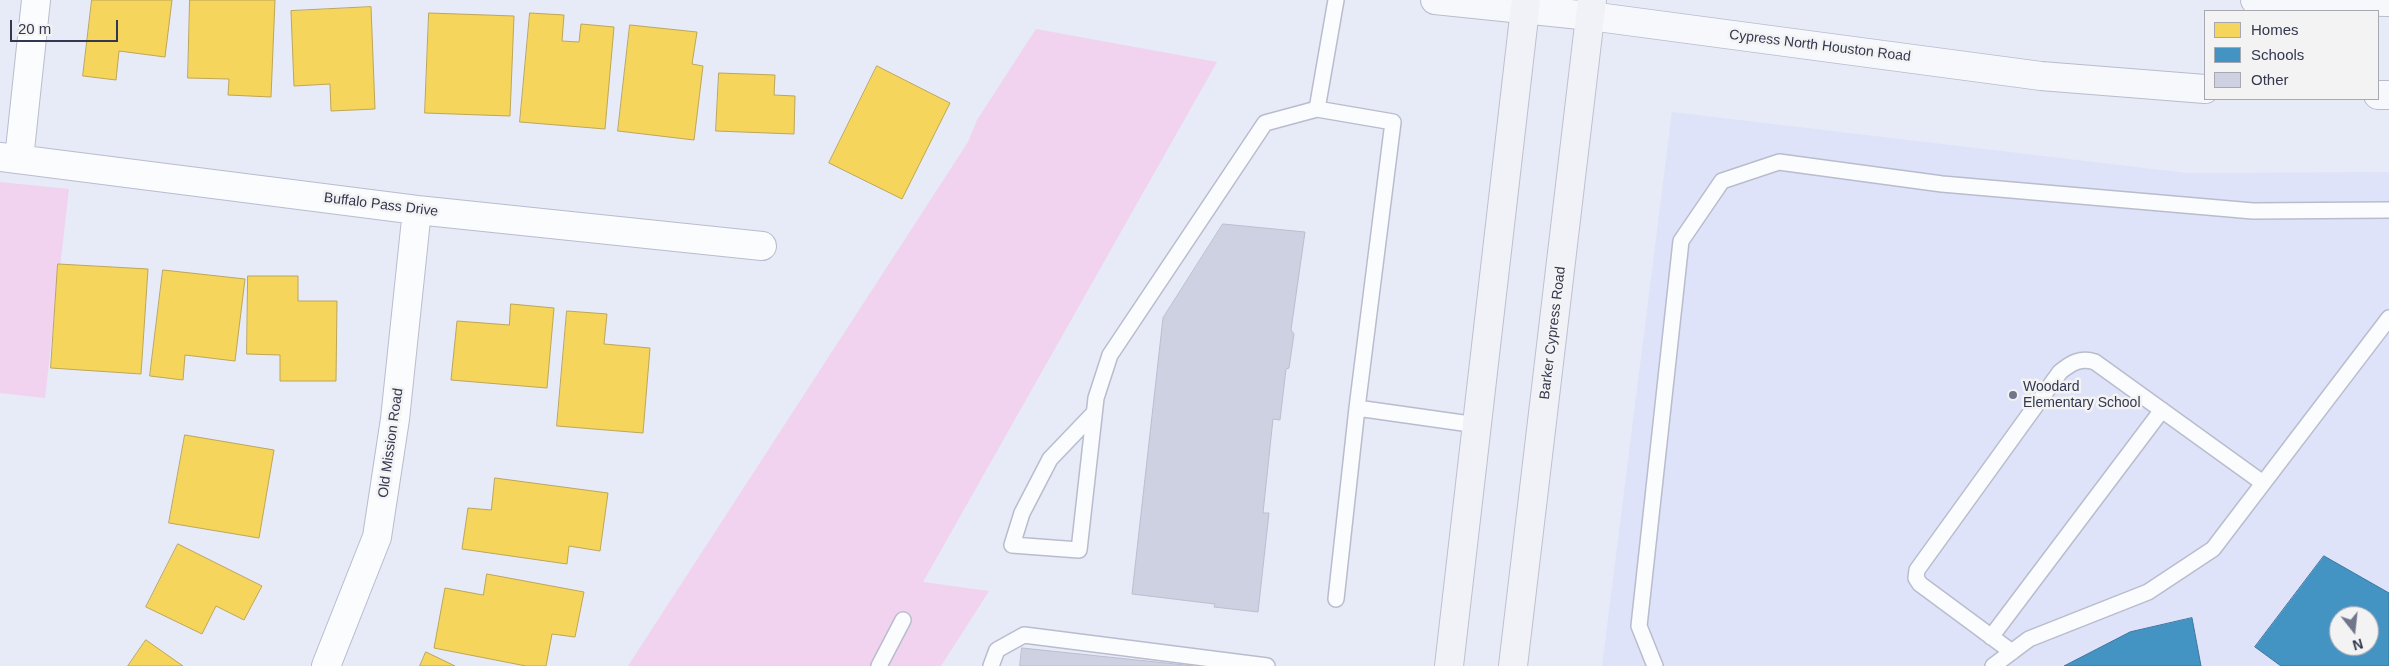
<!DOCTYPE html>
<style>
body{margin:0}
#map{position:relative;width:2389px;height:666px;overflow:hidden;background:#e7eaf7;font-family:Arial,sans-serif}
canvas{display:block}
.legend{position:absolute;left:2204px;top:10px;width:175px;height:90px;box-sizing:border-box;background:#f3f3f3;border:1px solid #a6a8b2;margin:0;padding:6px 9px;list-style:none;font-size:15px;color:#333750}
.legend li{display:flex;align-items:center;gap:10px;height:25px}
.legend b{width:25px;border:1px solid #a6a8b2}
.north{position:absolute;left:2329px;top:606px;width:50px;height:50px;box-sizing:border-box;background:#f3f3f3;border:1px solid #a6a8b2;border-radius:50%;rotate:164deg;font-size:14px;font-weight:700;line-height:20px;text-align:center;color:#333750}
.north::after{content:'';display:block;margin:auto;width:18px;height:22px;background:#72768a;clip-path:polygon(50% 0,100% 100%,50% 72%,0 100%)}
.scale{position:absolute;left:10px;top:20px;width:108px;height:22px;box-sizing:border-box;border:2px solid #333750;border-top:0;padding-left:6px;font-size:15px;line-height:18px;white-space:nowrap;color:#333750;-webkit-text-stroke:4px #f3f3f3;paint-order:stroke}
</style>
<div id="map">
<canvas width="2389" height="666"></canvas>
<ul class="legend">
<li><b style="height:14px;background:#f6d55c"></b>Homes</li>
<li><b style="height:14px;background:#4393c3"></b>Schools</li>
<li><b style="height:14px;background:#ced1e2"></b>Other</li>
</ul>
<div class="north">N</div>
<div class="scale">20 m</div>
</div>
<script>
const context = document.querySelector('canvas').getContext('2d');
context.lineJoin = 'round';
function fillPath(path, color) { context.fillStyle = color; context.fill(path, 'evenodd'); }
function stroke(path, color, width, dash) { context.strokeStyle = color; context.lineWidth = width; context.lineCap = dash ? 'butt' : 'round'; context.setLineDash(dash || []); context.stroke(path); }
function drawText(font, color, halo, rows, align = 'center') {
  context.font = font + ' Arial,sans-serif'; context.lineWidth = 5; context.setLineDash([]); context.textBaseline = 'middle'; context.strokeStyle = halo; context.fillStyle = color; for (const [text, x, y, turn = 0] of rows) {
    context.save(); context.translate(x, y); context.rotate((+turn || 0) * Math.PI / 180); context.textAlign = isNaN(turn) ? turn : align; if (halo) context.strokeText(text, 0, 0); context.fillText(text, 0, 0); context.restore();
  }
}
fillPath(new Path2D(`
 M 1672,112 L 2187,173 L 2389,172 L 2389,666 L 1602,666 ZM 2339,616 L 2369,616 L 2369,646 L 2339,646 Z`), '#dfe3f9');
fillPath(new Path2D(`
 M 1036,29 L 1217,62 L 923,582 L 989,591 L 941,666 L 628,666 L 968,142 L 977,120 Z
 M 0,182 L 69,189 L 45,398 L 0,393 Z`), '#f1d3ef');
const homes = new Path2D(`
 M 92,0 L 172,0 L 165,57 L 119,51 L 116,80 L 83,76 Z
 M 190,0 L 275,0 L 271,97 L 228,95 L 229,79 L 188,78 Z
 M 371,7 L 375,109 L 331,111 L 330,84 L 294,86 L 291,11 Z
 M 429,13 L 514,16 L 510,116 L 425,113 Z
 M 530,13 L 564,15 L 562,41 L 579,42 L 581,24 L 614,27 L 605,129 L 520,122 Z
 M 630,25 L 697,32 L 692,64 L 703,66 L 694,140 L 618,131 Z
 M 877,66 L 950,103 L 902,199 L 829,163 Z
 M 719,73 L 775,75 L 774,95 L 795,96 L 794,134 L 716,131 Z
 M 58,264 L 148,269 L 141,374 L 51,368 Z
 M 163,270 L 245,279 L 235,361 L 185,355 L 183,380 L 150,376 Z
 M 248,276 L 298,276 L 298,301 L 337,301 L 336,381 L 280,381 L 280,355 L 247,354 Z
 M 511,304 L 554,308 L 547,388 L 451,380 L 457,321 L 509,325 Z
 M 567,311 L 607,314 L 604,344 L 650,348 L 643,433 L 557,426 Z
 M 185,435 L 274,450 L 259,538 L 169,523 Z
 M 495,478 L 608,493 L 600,551 L 569,546 L 567,564 L 462,549 L 468,508 L 491,510 Z
 M 178,544 L 262,586 L 244,620 L 216,606 L 202,634 L 146,607 Z
 M 487,574 L 584,592 L 575,637 L 552,634 L 546,666 L 526,666 L 434,648 L 445,588 L 483,595 Z
 M 146,640 L 183,666 L 128,666 Z
 M 426,652 L 455,666 L 420,666 Z`);
fillPath(homes, '#f6d55c');
stroke(homes, '#bca658', 1);
const schools = new Path2D(`
 M 2324,556 L 2389,593 L 2389,666 L 2281,666 L 2255,647 ZM 2339,616 L 2369,616 L 2369,646 L 2339,646 Z
 M 2192,618 L 2201,666 L 2064,666 L 2130,632 Z`);
fillPath(schools, '#4393c3');
stroke(schools, '#3e77a0', 1);
const building = new Path2D(`
 M 1223,224 L 1305,232 L 1291,330 L 1294,334 L 1289,368 L 1286,369 L 1280,420 L 1273,419 L 1263,513 L 1269,513 L 1258,612 L 1214,607 L 1215,604 L 1132,594 L 1163,318 Z
 M 1022,648 L 1194,666 L 1020,666 Z`);
fillPath(building, '#ced1e2');
stroke(building, '#bbbecf', 1);
const lane = new Path2D(`
 M 1336,0 L 1317,109 L 1393,122 L 1357,408 L 1477,425
 M 1094,413 L 1050,459 L 1022,513 L 1012,545 L 1079,550 L 1096,398 L 1110,355 L 1265,123 L 1317,109
 M 1336,599 L 1357,408
 M 1991,637 L 2162,410
 M 2012,652 L 1920,584 L 1916,578 L 1917,570 L 2060,372 C 2071,363 2081,357 2095,362 L 2263,483
 M 879,666 L 903,620
 M 991,666 L 997,650 L 1024,635 L 1267,666
 M 1655,666 L 1639,626 L 1681,241 L 1722,181 L 1779,162 L 1942,184 L 2253,211 L 2389,210
 M 1993,666 L 2029,639 L 2148,592 L 2213,549 L 2389,318`);
const street = new Path2D(`
 M 0,157 L 417,210 L 762,246
 M 19,159 L 36,0
 M 326,666 L 377,537 L 395,419 L 417,210`);
const secondary = new Path2D(`
 M 1435,0 L 1590,16 L 2041,76 L 2205,89
 M 2255,0 L 2389,2
 M 2378,95 L 2389,95`);
const primary = new Path2D(`
 M 1449,666 L 1526,0
 M 1513,666 L 1592,0`);
stroke(lane, '#b9bccd', 18);
stroke(street, '#b9bccd', 30);
stroke(secondary, '#b9bccd', 30);
stroke(primary, '#bec0ce', 30);
stroke(lane, '#fbfcfe', 15);
stroke(street, '#fbfcfe', 28);
stroke(secondary, '#f6f8fb', 28);
stroke(primary, '#f1f2f8', 28);
for (const [x, y, r, color] of [
 [2013,395,5,"#72768a"]
]) { const dot = new Path2D(); dot.arc(x, y, r, 0, 2 * Math.PI); context.fillStyle = color; context.fill(dot); stroke(dot, '#f3f3f3', 2); }
drawText('14px', '#333750', '#f3f3f3', [
 ["Cypress North Houston Road",1820,46,7],
 ["Buffalo Pass Drive",381,205,7],
 ["Barker Cypress Road",1553,333,-83],
 ["Old Mission Road",391,443,-82]
]);
drawText('14px', '#333750', '#f3f3f3', [
 ["Woodard",2023,387],
 ["Elementary School",2023,403]
], 'left');
</script>
